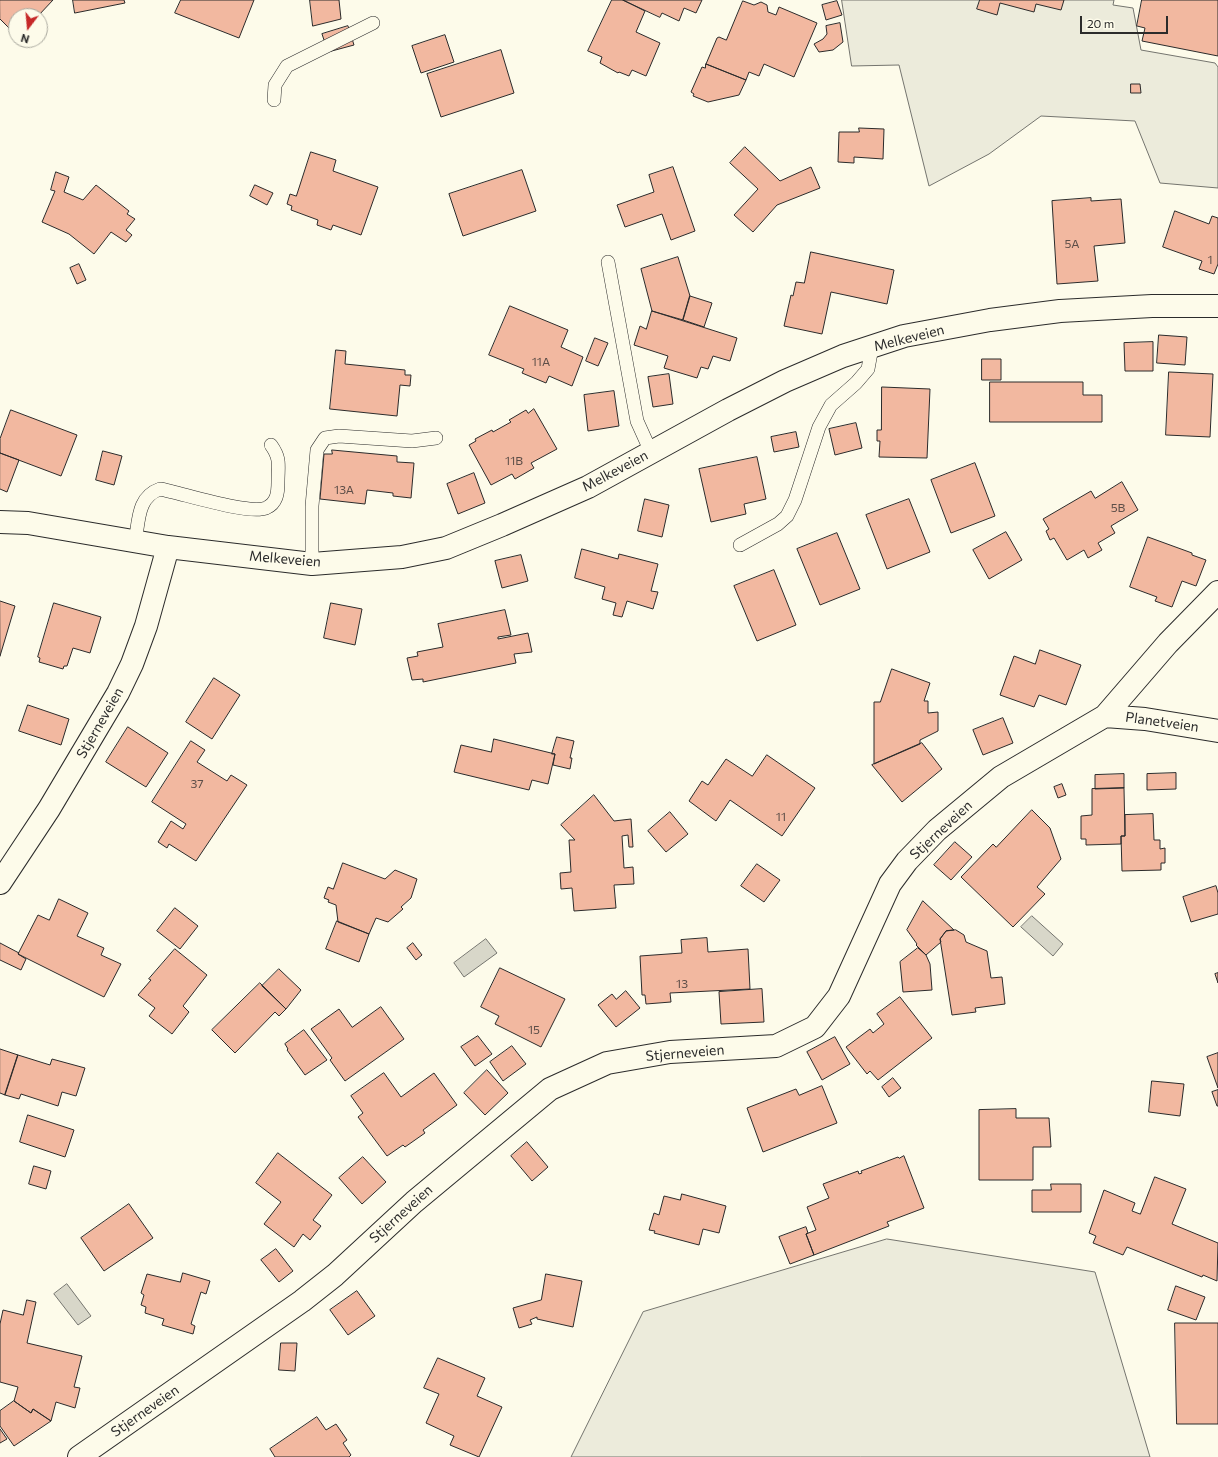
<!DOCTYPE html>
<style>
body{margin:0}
#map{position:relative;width:1218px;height:1457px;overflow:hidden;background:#fdfbea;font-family:Commissioner,sans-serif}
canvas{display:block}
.north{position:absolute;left:8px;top:8px;width:40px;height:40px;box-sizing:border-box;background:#fdfbea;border:1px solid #a9a89e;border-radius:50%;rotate:196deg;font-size:11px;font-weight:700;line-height:16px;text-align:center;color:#2b2b2b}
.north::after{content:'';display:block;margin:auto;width:14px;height:18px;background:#c62828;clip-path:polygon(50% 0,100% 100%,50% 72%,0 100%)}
.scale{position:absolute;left:1080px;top:16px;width:88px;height:18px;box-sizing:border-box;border:2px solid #2b2b2b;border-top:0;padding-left:5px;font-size:12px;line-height:14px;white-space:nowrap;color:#2b2b2b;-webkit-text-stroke:3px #fdfbea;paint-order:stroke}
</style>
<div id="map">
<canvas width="1218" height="1457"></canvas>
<div class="north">N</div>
<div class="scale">20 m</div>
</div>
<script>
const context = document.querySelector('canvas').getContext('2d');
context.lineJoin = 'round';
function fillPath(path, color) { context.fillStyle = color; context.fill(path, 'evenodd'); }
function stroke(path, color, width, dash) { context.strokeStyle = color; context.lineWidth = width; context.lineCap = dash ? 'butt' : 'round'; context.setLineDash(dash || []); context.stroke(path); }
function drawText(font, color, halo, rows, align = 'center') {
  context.font = font + ' Commissioner,sans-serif'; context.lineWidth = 3; context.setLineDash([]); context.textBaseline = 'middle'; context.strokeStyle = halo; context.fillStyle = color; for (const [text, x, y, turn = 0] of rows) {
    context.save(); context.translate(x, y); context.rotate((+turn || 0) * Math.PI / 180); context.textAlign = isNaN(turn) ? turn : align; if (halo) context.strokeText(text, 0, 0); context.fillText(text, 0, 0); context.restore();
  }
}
const green = new Path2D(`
 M 842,0 L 1114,0 L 1113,5 L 1133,8 L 1141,50 L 1215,63 L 1218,67 L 1218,188 L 1160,183 L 1135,121 L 1041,116 L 989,154 L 929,186 L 899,65 L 852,66 Z
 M 887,1239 L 1095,1272 L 1150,1457 L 571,1457 L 643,1312 Z`);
fillPath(green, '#ecebdb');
stroke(green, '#74746e', 1);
const water = new Path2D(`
 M 1032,916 L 1063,944 L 1053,956 L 1021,927 Z
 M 486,939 L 497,953 L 464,977 L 454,963 Z
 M 67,1284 L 91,1316 L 78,1325 L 54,1294 Z`);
fillPath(water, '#d8d7c9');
stroke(water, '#74746e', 1);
const building = new Path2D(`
 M 0,0 L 53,0 L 38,16 L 16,16 L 16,29 L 14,27 L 11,30 L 0,19 Z
 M 73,0 L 124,0 L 125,3 L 75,13 Z
 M 181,0 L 254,0 L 239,38 L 175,13 Z
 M 310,0 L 339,0 L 341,19 L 313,26 Z
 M 612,0 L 623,0 L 645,11 L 636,32 L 660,43 L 646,76 L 632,70 L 629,76 L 619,72 L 618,73 L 600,63 L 602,57 L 588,51 Z
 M 623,0 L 702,0 L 696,13 L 684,8 L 679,21 L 662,13 L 660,17 Z
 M 980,0 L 1064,0 L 1061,10 L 1036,4 L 1034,12 L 1000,3 L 997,15 L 977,9 Z
 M 1142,0 L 1218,0 L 1218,56 L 1142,41 L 1145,28 L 1137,26 Z
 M 743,1 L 754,5 L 761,2 L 767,5 L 768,12 L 776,15 L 779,7 L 817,23 L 794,77 L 764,64 L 759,76 L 749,72 L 746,80 L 706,64 L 717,38 L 719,37 L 726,40 Z
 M 837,1 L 842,15 L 826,20 L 822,5 Z
 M 840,23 L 843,42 L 833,50 L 819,52 L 814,44 L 823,39 L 827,34 L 826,26 Z
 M 348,26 L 354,45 L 328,52 L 322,34 Z
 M 445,35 L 454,62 L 421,73 L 412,46 Z
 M 501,50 L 514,93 L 441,117 L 427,74 Z
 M 706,64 L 746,80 L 739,95 L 708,102 L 693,96 L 694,94 L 691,92 L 702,67 L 705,68 Z
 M 1131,84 L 1140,84 L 1141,93 L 1131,93 Z
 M 859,128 L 884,129 L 883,159 L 854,157 L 854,163 L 838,162 L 839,132 L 859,132 Z
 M 745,147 L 780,181 L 811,167 L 820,188 L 777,205 L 753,232 L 734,215 L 758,189 L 730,163 Z
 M 311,152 L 336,160 L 333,171 L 378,187 L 361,235 L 333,225 L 331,230 L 317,225 L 318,220 L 291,210 L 292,206 L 287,204 L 290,194 L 296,196 Z
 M 673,167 L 695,231 L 671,240 L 662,214 L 625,227 L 617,205 L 654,192 L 649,175 Z
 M 522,170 L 536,211 L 463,236 L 449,194 Z
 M 56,172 L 69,177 L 64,192 L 83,200 L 96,185 L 129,211 L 127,214 L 135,219 L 126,230 L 132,235 L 126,242 L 111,232 L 94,254 L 69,234 L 42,222 L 55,191 L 51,190 Z
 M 255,185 L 273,193 L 267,205 L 250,196 Z
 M 1091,198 L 1091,201 L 1121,199 L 1125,243 L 1094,246 L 1098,281 L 1057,284 L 1052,201 Z
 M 1175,211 L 1209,224 L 1212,216 L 1218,218 L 1218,264 L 1214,274 L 1199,269 L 1202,261 L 1163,247 Z
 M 811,252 L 894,270 L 887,304 L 831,292 L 822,334 L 784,326 L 791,295 L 793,296 L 796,282 L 804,283 Z
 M 678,257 L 690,296 L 683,320 L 652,311 L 641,269 Z
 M 79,264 L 86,280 L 77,284 L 70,268 Z
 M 690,296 L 712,303 L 704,327 L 683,320 Z
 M 510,306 L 568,330 L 561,347 L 583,357 L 572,386 L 549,376 L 546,383 L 522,373 L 524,369 L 489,355 Z
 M 652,311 L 737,338 L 730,361 L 713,356 L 708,369 L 701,367 L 697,378 L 664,368 L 668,356 L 634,345 L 640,326 L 646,329 Z
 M 1159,335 L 1187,337 L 1185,365 L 1157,363 Z
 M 595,338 L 608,343 L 598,366 L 586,361 Z
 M 1153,342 L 1153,371 L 1125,371 L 1124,343 Z
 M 336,350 L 346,351 L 345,364 L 405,370 L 405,375 L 411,375 L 410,386 L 400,385 L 397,416 L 330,409 Z
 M 982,359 L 1001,359 L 1001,380 L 982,380 Z
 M 1169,372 L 1213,374 L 1210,437 L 1166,435 Z
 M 669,374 L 673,404 L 653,407 L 648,377 Z
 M 990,382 L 1083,382 L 1083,395 L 1102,395 L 1102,422 L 990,422 Z
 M 882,387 L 930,389 L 927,458 L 879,457 L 880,441 L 877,441 L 877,430 L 881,430 Z
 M 614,391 L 619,426 L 588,431 L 584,395 Z
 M 534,409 L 557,449 L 531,463 L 534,468 L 515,479 L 512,474 L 491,485 L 469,445 L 476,441 L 475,439 L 492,430 L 493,432 L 511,422 L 509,420 L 526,410 L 528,413 Z
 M 11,410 L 77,435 L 61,476 L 0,453 L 0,439 Z
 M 856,423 L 862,448 L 835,455 L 829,429 Z
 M 796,432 L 799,447 L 774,452 L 771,437 Z
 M 332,450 L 397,456 L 397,462 L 414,463 L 411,498 L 393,496 L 393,493 L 367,490 L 365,504 L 320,499 L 324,454 L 332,454 Z
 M 103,451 L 122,456 L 114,485 L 96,480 Z
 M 0,453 L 19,460 L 7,492 L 0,489 Z
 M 757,457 L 766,499 L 744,504 L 746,514 L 711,522 L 699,469 Z
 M 975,463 L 995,516 L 951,533 L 931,480 Z
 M 474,473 L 485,503 L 458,514 L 447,484 Z
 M 1122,482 L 1138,510 L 1111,526 L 1115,533 L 1098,543 L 1102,550 L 1088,558 L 1084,550 L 1067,560 L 1054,538 L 1050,540 L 1046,531 L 1049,529 L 1043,519 L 1091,491 L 1095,498 Z
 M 645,499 L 669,505 L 662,537 L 638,531 Z
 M 909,499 L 930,552 L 887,569 L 866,515 Z
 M 1006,532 L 1022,560 L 989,579 L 973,550 Z
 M 837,533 L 860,589 L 820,605 L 797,549 Z
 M 1148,537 L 1192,553 L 1192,555 L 1206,560 L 1196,586 L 1182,581 L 1172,607 L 1155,601 L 1157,597 L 1130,587 Z
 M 582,549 L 618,559 L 619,554 L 658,564 L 651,591 L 658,592 L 653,609 L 627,601 L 622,617 L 613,615 L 616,603 L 602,599 L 605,587 L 575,578 Z
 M 521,555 L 528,581 L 502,588 L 495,561 Z
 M 774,570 L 796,625 L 757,641 L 734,586 Z
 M 0,601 L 15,606 L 0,656 Z
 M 54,603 L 101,617 L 90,653 L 73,648 L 67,666 L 64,666 L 63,669 L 39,662 L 40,658 L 38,657 Z
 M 331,603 L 362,609 L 355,645 L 324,638 Z
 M 505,610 L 511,635 L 498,637 L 498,639 L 528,633 L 532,652 L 514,654 L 516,663 L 423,682 L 423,679 L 412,680 L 407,658 L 418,656 L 417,652 L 443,647 L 438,624 Z
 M 1040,650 L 1081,665 L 1066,705 L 1039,695 L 1034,707 L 1000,695 L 1014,656 L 1035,664 Z
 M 892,669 L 930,683 L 924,701 L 928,701 L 928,713 L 938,712 L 938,731 L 920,740 L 920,744 L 874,764 L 874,702 L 880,702 Z
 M 214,678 L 240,695 L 212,739 L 186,722 Z
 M 28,705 L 69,719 L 61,745 L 19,731 Z
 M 1003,718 L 1013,743 L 983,755 L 973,730 Z
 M 128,727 L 168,753 L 146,787 L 106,762 Z
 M 557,737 L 574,741 L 570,758 L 572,758 L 570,769 L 553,765 L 555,754 L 552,754 Z
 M 494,739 L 555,754 L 548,784 L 532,780 L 529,790 L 454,772 L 461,745 L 491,752 Z
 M 191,741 L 205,750 L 197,762 L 227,781 L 231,775 L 247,785 L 196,861 L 169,844 L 167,848 L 158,842 L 171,821 L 183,829 L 186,824 L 152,802 Z
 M 922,743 L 942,769 L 902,802 L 872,765 Z
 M 767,755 L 815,788 L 782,836 L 730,800 L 716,821 L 689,801 L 702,781 L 708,785 L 726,759 L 752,776 Z
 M 1176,773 L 1176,789 L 1147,790 L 1147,774 Z
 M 1124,774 L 1124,788 L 1095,789 L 1095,775 Z
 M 1062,784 L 1066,795 L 1058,798 L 1054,787 Z
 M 1124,788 L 1125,836 L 1121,836 L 1121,844 L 1086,845 L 1086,839 L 1081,839 L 1081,816 L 1092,815 L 1092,789 Z
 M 594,795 L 614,821 L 631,819 L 633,847 L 629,847 L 628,835 L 622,836 L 624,868 L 633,867 L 634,884 L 614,885 L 616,908 L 574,911 L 572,888 L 561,889 L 560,873 L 571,872 L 569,840 L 575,840 L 561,825 Z
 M 1032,810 L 1050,828 L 1061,859 L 1037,887 L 1045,894 L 1013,927 L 961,877 L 993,844 L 996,847 Z
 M 670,812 L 688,834 L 666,852 L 648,831 Z
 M 1153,814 L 1154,840 L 1160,840 L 1160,849 L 1165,848 L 1165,863 L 1161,863 L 1161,870 L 1122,871 L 1121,836 L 1125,836 L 1125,815 Z
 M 955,842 L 972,857 L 951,880 L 934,865 Z
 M 343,863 L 385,879 L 395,870 L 417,879 L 411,898 L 401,907 L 403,909 L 388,922 L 376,918 L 369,934 L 338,922 L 336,905 L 328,902 L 329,900 L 324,898 L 328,887 L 333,889 Z
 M 757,864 L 780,880 L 764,902 L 741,886 Z
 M 1216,886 L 1218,893 L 1218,914 L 1191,922 L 1183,897 Z
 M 59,899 L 88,913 L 77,936 L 104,948 L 101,955 L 121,964 L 104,997 L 18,954 L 38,915 L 49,920 Z
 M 923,901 L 954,930 L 946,931 L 940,939 L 941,942 L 926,955 L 916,945 L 917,944 L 907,930 Z
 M 175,908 L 198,926 L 180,949 L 157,931 Z
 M 337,921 L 369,934 L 359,962 L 326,949 Z
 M 956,930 L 964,935 L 966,942 L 987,951 L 991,978 L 1002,977 L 1005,1004 L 975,1008 L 976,1012 L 952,1015 L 940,939 L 946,931 Z
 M 707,938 L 708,952 L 748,949 L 750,989 L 670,993 L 671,1002 L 646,1004 L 645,995 L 642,995 L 640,956 L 682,953 L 681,940 Z
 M 0,943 L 19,953 L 18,954 L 26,959 L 21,970 L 0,960 Z
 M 413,943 L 422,955 L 416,960 L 407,948 Z
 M 918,948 L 926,955 L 930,964 L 932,990 L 903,992 L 900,962 Z
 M 175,949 L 207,975 L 183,1006 L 189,1012 L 172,1034 L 149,1016 L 155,1008 L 138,995 L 151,980 L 149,979 Z
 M 500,968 L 565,999 L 541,1047 L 495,1024 L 499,1016 L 481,1007 Z
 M 279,969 L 301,990 L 286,1009 L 262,986 Z
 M 1218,973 L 1218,983 L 1215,974 Z
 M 260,983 L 286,1009 L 279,1016 L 275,1012 L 235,1053 L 212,1030 Z
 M 762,989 L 764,1022 L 721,1024 L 719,992 Z
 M 626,991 L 640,1008 L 616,1027 L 598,1005 L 612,994 L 616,999 Z
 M 900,997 L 932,1038 L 878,1080 L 870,1071 L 867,1074 L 846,1047 L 870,1029 L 873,1033 L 884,1024 L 877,1014 Z
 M 381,1007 L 404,1039 L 345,1081 L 330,1060 L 332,1058 L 311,1029 L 339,1009 L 352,1027 Z
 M 304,1030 L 327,1060 L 305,1075 L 287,1050 L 288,1049 L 285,1044 Z
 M 478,1036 L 492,1054 L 475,1066 L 461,1047 Z
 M 835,1037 L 850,1064 L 822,1080 L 807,1052 Z
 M 512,1046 L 526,1064 L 503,1081 L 490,1062 Z
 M 0,1049 L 18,1055 L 5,1095 L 0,1093 Z
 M 1218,1053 L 1218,1088 L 1207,1057 Z
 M 18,1055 L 50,1065 L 52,1059 L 85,1068 L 76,1096 L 62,1092 L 58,1106 L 21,1094 L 19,1099 L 5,1095 Z
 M 487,1070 L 508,1093 L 485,1115 L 464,1093 Z
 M 384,1073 L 401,1097 L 434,1073 L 457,1105 L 423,1130 L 425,1133 L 405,1147 L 403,1145 L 387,1156 L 358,1117 L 363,1113 L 351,1096 Z
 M 893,1078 L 901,1088 L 889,1097 L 882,1087 Z
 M 1152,1081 L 1184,1084 L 1180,1116 L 1149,1112 Z
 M 822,1086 L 837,1123 L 763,1152 L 747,1108 L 796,1089 L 799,1095 Z
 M 1218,1090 L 1218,1106 L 1217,1106 L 1212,1092 Z
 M 1016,1109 L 1016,1118 L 1049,1118 L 1051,1147 L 1033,1147 L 1033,1180 L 979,1180 L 979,1110 Z
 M 28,1115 L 74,1130 L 65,1157 L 20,1142 Z
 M 527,1142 L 548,1167 L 532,1181 L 511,1156 Z
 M 278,1153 L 332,1195 L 313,1220 L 321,1226 L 310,1240 L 303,1234 L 294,1247 L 264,1224 L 281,1202 L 256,1183 Z
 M 904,1156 L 924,1208 L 887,1222 L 889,1226 L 814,1255 L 806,1234 L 816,1230 L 807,1207 L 829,1198 L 823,1184 L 858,1171 L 859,1174 L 862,1173 L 861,1171 L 898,1157 L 899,1158 Z
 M 363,1157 L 386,1182 L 362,1204 L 339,1178 Z
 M 34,1166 L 51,1171 L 46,1189 L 29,1184 Z
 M 1155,1177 L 1186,1189 L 1172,1224 L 1218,1243 L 1217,1281 L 1203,1275 L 1202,1277 L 1127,1247 L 1123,1255 L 1093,1243 L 1096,1236 L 1089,1233 L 1104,1190 L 1135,1203 L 1132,1211 L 1140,1214 Z
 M 1051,1184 L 1081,1184 L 1081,1212 L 1032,1212 L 1032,1190 L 1051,1190 Z
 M 682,1194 L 726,1206 L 719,1233 L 703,1229 L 699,1245 L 654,1233 L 655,1231 L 649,1230 L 654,1213 L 659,1215 L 664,1196 L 680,1200 Z
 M 129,1204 L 153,1238 L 104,1271 L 81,1238 Z
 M 806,1227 L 808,1233 L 806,1234 L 814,1255 L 790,1264 L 779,1237 Z
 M 276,1249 L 293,1271 L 279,1282 L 261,1260 Z
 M 183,1273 L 210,1281 L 206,1294 L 201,1292 L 191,1324 L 195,1326 L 193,1334 L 162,1325 L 164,1319 L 145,1313 L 146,1307 L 141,1305 L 144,1295 L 141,1293 L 147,1274 L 180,1282 Z
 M 546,1274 L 582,1281 L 573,1327 L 537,1319 L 537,1317 L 530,1320 L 532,1324 L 519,1328 L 513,1308 L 541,1300 Z
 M 1176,1286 L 1205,1297 L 1196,1320 L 1168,1310 Z
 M 357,1291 L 375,1316 L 348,1335 L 330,1310 Z
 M 27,1300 L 36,1302 L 27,1343 L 82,1356 L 74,1387 L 80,1388 L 75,1408 L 56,1402 L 51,1421 L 33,1409 L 31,1413 L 14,1401 L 18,1387 L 0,1382 L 0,1324 L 3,1310 L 23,1315 Z
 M 1175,1323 L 1218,1323 L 1218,1424 L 1177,1424 Z
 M 281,1343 L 297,1343 L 295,1371 L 279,1370 Z
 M 438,1358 L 485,1378 L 477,1396 L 502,1407 L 479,1457 L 450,1445 L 454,1436 L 426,1423 L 439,1394 L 424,1388 Z
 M 14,1401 L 31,1413 L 33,1409 L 51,1421 L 14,1446 L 0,1426 L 0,1411 Z
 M 317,1417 L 326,1430 L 336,1424 L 347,1440 L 343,1443 L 351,1455 L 349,1457 L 275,1457 L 270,1449 Z
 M 0,1429 L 7,1439 L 0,1443 Z`);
fillPath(building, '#f2b8a0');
stroke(building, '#2b2b2b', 1);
const lane = new Path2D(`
 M 274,100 L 275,85 L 287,66 L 373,23
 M 608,262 L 637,421 L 651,452
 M 135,542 C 139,521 137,497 160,489 C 182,493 248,515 266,508 C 277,503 278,493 278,482 C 278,465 281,459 271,445
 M 740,545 L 778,524 L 787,516 L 795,500 L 819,427 L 831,405 L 856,383 L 868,369 L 872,347
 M 312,564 L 312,506 L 317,450 L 325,438 L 339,436 L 412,441 L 436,438`);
const street = new Path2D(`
 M 0,522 L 28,523 L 168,547 L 312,564 L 402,557 L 446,548 L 502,525 L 588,487 L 728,410 L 785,381 L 843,356 L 904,336 L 990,320 L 1060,311 L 1152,306 L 1218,306
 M 1105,716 L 1145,719 L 1218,731
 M 0,883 L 49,809 L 118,693 L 132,664 L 146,626 L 168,547
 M 79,1457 L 302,1301 L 335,1275 L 414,1202 L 550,1089 L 607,1063 L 670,1052 L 776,1046 L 815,1027 L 839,996 L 890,884 L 907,861 L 937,830 L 1001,777 L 1105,716 L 1168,643 L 1218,592`);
stroke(lane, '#2b2b2b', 14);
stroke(street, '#2b2b2b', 24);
stroke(lane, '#fdfbea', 13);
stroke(street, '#fdfbea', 22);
drawText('12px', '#5d4e48', null, [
 ["5A",1072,244],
 ["1",1210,260],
 ["11A",541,362],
 ["11B",514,461],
 ["13A",344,490],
 ["5B",1118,508],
 ["37",197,784],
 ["11",781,817],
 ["13",682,984],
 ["15",534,1030]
]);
drawText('14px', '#2b2b2b', '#fdfbea', [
 ["Melkeveien",909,338,-14],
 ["Melkeveien",615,471,-28],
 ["Melkeveien",285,559,5],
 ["Planetveien",1162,722,8],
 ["Stjerneveien",100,723,-60],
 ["Stjerneveien",941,830,-43],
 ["Stjerneveien",685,1053,-5],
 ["Stjerneveien",401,1214,-42],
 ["Stjerneveien",145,1411,-35]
]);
</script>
